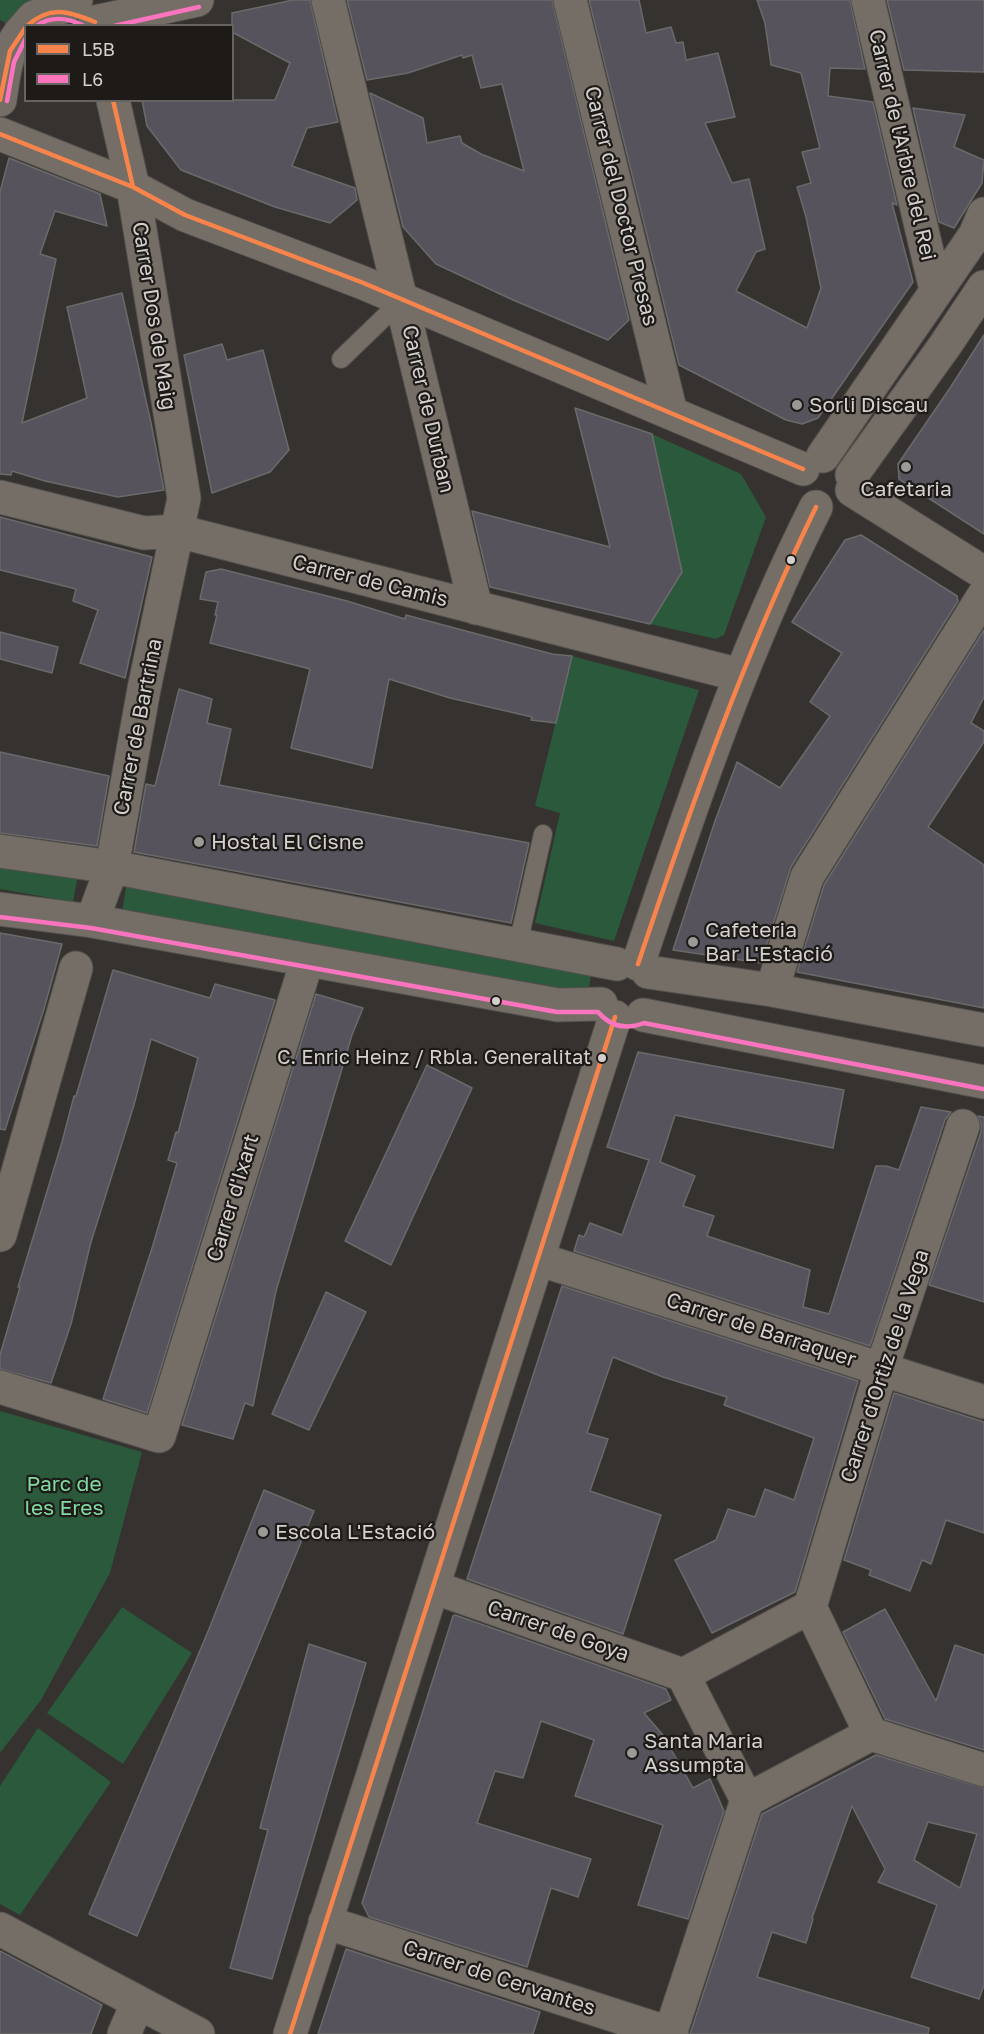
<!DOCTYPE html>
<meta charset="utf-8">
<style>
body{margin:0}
#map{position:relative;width:984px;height:2034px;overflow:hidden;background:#35322f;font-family:"Golos Text",sans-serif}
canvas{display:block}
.legend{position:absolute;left:24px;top:24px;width:210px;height:78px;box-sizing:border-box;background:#1d1a18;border:2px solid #666360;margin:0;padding:8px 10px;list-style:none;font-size:18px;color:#d4d0cd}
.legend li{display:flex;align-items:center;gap:12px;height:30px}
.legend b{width:30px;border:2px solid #666360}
</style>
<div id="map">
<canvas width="984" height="2034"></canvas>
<ul class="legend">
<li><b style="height:8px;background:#f8844c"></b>L5B</li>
<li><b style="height:8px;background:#fc73be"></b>L6</li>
</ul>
</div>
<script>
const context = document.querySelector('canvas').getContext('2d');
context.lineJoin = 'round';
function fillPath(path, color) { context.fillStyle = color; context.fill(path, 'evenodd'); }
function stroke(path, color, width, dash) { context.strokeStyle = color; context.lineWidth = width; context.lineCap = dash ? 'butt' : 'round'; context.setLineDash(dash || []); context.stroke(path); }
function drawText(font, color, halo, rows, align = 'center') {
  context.font = font + ' "Golos Text",sans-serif'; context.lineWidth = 4.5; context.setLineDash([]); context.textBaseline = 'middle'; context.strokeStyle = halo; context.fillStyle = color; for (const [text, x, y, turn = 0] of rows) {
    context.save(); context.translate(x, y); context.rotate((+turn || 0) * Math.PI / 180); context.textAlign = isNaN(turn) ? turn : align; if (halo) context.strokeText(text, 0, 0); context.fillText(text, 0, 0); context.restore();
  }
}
fillPath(new Path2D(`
 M 0,0 L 44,0 L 10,31 L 3,21 L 0,20 Z
 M 652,434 L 741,474 L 766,517 L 724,635 L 716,639 L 650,624 L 682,572 Z
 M 572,656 L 699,690 L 614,941 L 535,923 L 560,813 L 535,806 Z
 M 0,861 L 78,875 L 73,902 L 0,889 Z
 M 127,882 L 592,969 L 587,999 L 122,912 Z
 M 0,1411 L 142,1452 L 110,1573 L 41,1700 L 0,1753 Z
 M 122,1607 L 192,1653 L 123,1764 L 47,1713 Z
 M 38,1728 L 111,1782 L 20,1915 L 0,1904 L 0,1786 Z`), '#2a593c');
const building = new Path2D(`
 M 293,0 L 310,0 L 338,122 L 307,128 L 292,166 L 355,188 L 357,200 L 330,223 L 275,207 L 181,170 L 147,126 L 142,100 L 275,100 L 290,63 L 232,32 L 232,13 Z
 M 347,0 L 552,0 L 629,320 L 608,340 L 513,300 L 436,264 L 403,227 L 370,93 L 423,118 L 427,143 L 460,136 L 462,143 L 481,154 L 524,171 L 502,84 L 481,88 L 472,55 L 463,58 L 462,55 L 408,73 L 367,80 Z
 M 589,0 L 639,0 L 646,33 L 671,27 L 676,43 L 683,42 L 686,60 L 718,53 L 735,117 L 705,123 L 732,183 L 749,179 L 765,249 L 756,252 L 736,291 L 807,328 L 821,288 L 806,217 L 797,187 L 811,183 L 802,152 L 820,148 L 801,73 L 771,65 L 765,23 L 757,0 L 850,0 L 865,69 L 830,68 L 828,96 L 873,102 L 897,205 L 892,203 L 913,282 L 818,418 L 802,424 L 786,420 L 679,365 Z
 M 887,0 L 984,0 L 984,72 L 904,70 Z
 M 913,108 L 965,115 L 954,147 L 984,160 L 982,183 L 954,228 L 939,222 Z
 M 9,158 L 100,194 L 107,226 L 55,211 L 40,254 L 56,259 L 22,423 L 87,398 L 67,307 L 122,293 L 151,423 L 164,490 L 118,497 L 45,481 L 12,471 L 11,475 L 0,474 L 0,192 Z
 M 984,335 L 984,534 L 899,479 L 898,464 L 950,388 Z
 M 222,344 L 227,360 L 263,350 L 289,450 L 270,472 L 212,493 L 184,355 Z
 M 575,408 L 652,434 L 682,572 L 650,624 L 490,587 L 472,511 L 610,547 Z
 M 0,517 L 152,557 L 125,678 L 80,663 L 98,610 L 73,601 L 76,589 L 0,570 Z
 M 861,535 L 957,596 L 958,601 L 791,867 L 761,963 L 673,950 L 715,821 L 737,762 L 780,788 L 830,716 L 810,702 L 842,653 L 792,622 L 845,540 Z
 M 221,569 L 347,601 L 405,619 L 406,615 L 552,654 L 572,656 L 556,723 L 531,720 L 532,717 L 450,698 L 389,679 L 372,768 L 291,748 L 310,669 L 210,643 L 217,615 L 215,615 L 218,602 L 200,599 L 206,572 Z
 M 984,630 L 984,697 L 971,723 L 984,731 L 984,742 L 928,827 L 984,865 L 984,1008 L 797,972 L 824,885 Z
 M 0,632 L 58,647 L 52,673 L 0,659 Z
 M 179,689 L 212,699 L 207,723 L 231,729 L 219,785 L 529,843 L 511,923 L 134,852 L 146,784 L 155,786 Z
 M 0,752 L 109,776 L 97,846 L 0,833 Z
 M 0,933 L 62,944 L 44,1009 L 5,1130 L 0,1129 Z
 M 113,970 L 210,998 L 215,984 L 275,1000 L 147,1413 L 103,1399 L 153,1245 L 177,1163 L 168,1160 L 176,1132 L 178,1133 L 198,1058 L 151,1039 L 134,1105 L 91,1242 L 71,1324 L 51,1383 L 0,1369 L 0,1355 L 20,1287 L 18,1287 L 62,1142 L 74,1096 L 76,1096 Z
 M 316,994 L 363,1008 L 352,1035 L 276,1291 L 253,1406 L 245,1403 L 233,1439 L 182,1425 Z
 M 638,1052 L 844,1090 L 833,1148 L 675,1115 L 660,1162 L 695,1176 L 683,1206 L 714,1216 L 707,1236 L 810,1270 L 803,1307 L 829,1314 L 876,1166 L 886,1166 L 899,1170 L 921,1107 L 951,1112 L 945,1120 L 870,1346 L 574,1251 L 579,1235 L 584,1237 L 590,1223 L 622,1235 L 649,1160 L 607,1147 Z
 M 427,1065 L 472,1088 L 391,1265 L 345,1241 Z
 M 978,1116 L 984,1117 L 984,1302 L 929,1285 L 981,1132 L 981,1123 Z
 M 562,1286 L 858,1381 L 795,1592 L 712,1633 L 675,1560 L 716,1540 L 728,1509 L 755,1517 L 765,1489 L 794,1500 L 814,1438 L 724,1405 L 727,1397 L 663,1377 L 613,1357 L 587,1433 L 608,1439 L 590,1491 L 661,1515 L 623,1634 L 467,1579 Z
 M 326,1292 L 366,1312 L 309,1430 L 272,1414 Z
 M 894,1393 L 984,1422 L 984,1533 L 946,1520 L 931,1564 L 922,1560 L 910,1591 L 869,1575 L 871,1570 L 844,1560 Z
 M 264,1490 L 314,1511 L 137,1936 L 89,1914 L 209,1629 Z
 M 885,1609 L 936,1701 L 955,1645 L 984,1655 L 984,1750 L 885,1719 L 843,1632 Z
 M 455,1615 L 666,1689 L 671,1700 L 644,1713 L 663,1735 L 693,1788 L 710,1779 L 724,1811 L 688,1919 L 638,1905 L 663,1825 L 575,1796 L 594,1740 L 541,1721 L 523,1778 L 495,1771 L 477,1823 L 591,1859 L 578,1897 L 551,1888 L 527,1967 L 369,1917 L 362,1903 L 453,1616 Z
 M 309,1644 L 366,1663 L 272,1979 L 230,1968 L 268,1830 L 260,1828 Z
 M 876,1755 L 984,1788 L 984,1985 L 979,1999 L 911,1977 L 937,1905 L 878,1882 L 885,1869 L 852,1806 L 812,1918 L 813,1919 L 806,1943 L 772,1932 L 757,1977 L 929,2028 L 928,2034 L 690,2034 L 762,1814 ZM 928,1822 L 977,1834 L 960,1888 L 914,1860 Z
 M 346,1949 L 540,2012 L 533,2034 L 318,2034 Z
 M 0,1951 L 102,2005 L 91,2034 L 0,2034 Z`);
fillPath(building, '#57535d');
stroke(building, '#6b6a6a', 1.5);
const lane = new Path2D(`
 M 341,359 L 402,300
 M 518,944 L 543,834`);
const street = new Path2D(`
 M 328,0 L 476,608
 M 570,0 L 671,413
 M 868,0 L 936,290
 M 95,22 L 197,0
 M 26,26 L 34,17 L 72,4 L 76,0
 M 0,100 C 4,73 6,46 26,26
 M 0,134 L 133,187 L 185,215 L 361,282 L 803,469
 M 823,456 L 975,235 L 984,214
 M 852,475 L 946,344 L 984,287
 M 852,490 L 984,573
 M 0,497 L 144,533 L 178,531 L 740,675
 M 0,851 L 112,867 L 617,964
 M 0,909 L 92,921 L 558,1005 L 601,1004
 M 92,921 L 112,867 L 144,689 L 184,498 L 133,187 L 113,100
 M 638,964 C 690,810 742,653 816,507
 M 648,972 L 772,990 L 984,1030
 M 772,990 L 807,877 L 984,595
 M 643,1015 L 984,1082
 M 0,1235 L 76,968
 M 538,1259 L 984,1402
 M 0,1387 L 159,1436 L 307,961
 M 433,1587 L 683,1675
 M 810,1607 L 871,1734 L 747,1800 L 683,1675 Z
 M 810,1607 L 882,1368 L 963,1126
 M 871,1734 L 984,1770
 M 325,1922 L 672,2034
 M 0,1929 L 198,2034
 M 124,2034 L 138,2002
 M 290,2034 L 615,1017
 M 670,2034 L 747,1800`);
stroke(lane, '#514e4c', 20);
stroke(street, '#514e4c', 35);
stroke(lane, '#746e66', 18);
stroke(street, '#746e66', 33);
stroke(new Path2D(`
 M 27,26 C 50,5 68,11 95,22
 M 0,100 L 10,51 L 26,27
 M 113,100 L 133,187
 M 0,134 L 133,187 L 185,215 L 361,282 L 803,469
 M 638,964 C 690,809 744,655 816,507
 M 290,2034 L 615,1017`), '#f8844c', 4.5);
stroke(new Path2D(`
 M 36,26 C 52,15 68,18 84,26
 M 114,26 L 199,7
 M 7,101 L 14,62 L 26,38
 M 0,917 L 91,928 L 557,1012 L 598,1012 C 610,1026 626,1030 644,1023 L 983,1089`), '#fc73be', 4.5);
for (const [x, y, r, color] of [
 [797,405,6,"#9c9996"],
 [906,467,6,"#9c9996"],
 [791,560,5,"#d4d0cd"],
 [199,842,6,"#9c9996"],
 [693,942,6,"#9c9996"],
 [496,1001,5,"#d4d0cd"],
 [602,1058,5,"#d4d0cd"],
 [263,1532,6,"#9c9996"],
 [632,1753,6,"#9c9996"]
]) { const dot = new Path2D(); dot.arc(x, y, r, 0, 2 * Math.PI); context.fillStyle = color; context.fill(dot); stroke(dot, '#1d1a18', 2); }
drawText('20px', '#d4d0cd', '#1d1a18', [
 ["C. Enric Heinz / Rbla. Generalitat",591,1058]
], 'right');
drawText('21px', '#d4d0cd', '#1d1a18', [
 ["Carrer de l'Arbre del Rei",902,145,77],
 ["Carrer del Doctor Presas",621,206,76],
 ["Carrer Dos de Maig",154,316,81],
 ["Carrer de Durban",428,409,77],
 ["Carrer de Camis",370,581,14],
 ["Carrer de Bartrina",138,727,-79],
 ["Carrer d'Ixart",233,1198,-73],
 ["Carrer de Barraquer",761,1330,18],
 ["Carrer d'Ortiz de la Vega",885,1366,-72],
 ["Carrer de Goya",558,1631,19],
 ["Carrer de Cervantes",499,1978,18]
]);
drawText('21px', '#d4d0cd', '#1d1a18', [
 ["Sorli Discau",809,405],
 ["Cafetaria",906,489,"center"],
 ["Hostal El Cisne",211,842],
 ["Cafeteria",705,930],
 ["Bar L'Estació",705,954],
 ["Escola L'Estació",275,1532],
 ["Santa Maria",644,1741],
 ["Assumpta",644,1765]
], 'left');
drawText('21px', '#80dba0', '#1d1a18', [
 ["Parc de",64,1484],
 ["les Eres",64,1508]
]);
</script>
